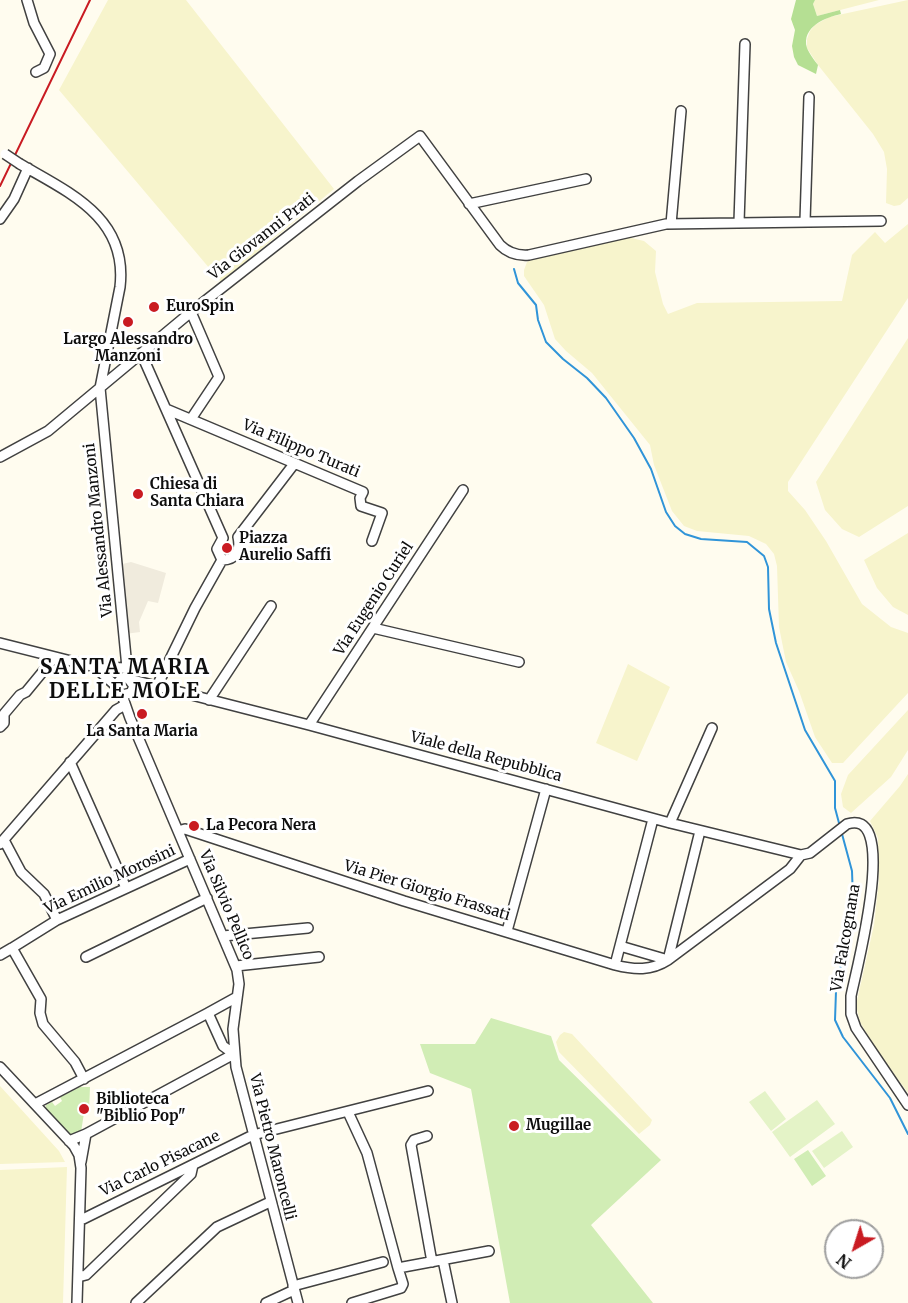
<!DOCTYPE html>
<style>
body{margin:0}
#map{position:relative;width:908px;height:1303px;overflow:hidden;background:#fffcef;font-family:Merriweather,serif}
canvas{display:block}
.north{position:absolute;left:824px;top:1219px;width:60px;height:60px;box-sizing:border-box;background:#fff;border:2px solid #9f9f9f;border-radius:50%;rotate:219deg;font-size:16px;font-weight:700;line-height:24px;text-align:center;color:#0e0e0e}
.north::after{content:'';display:block;margin:auto;width:21px;height:27px;background:#c91b22;clip-path:polygon(50% 0,100% 100%,50% 72%,0 100%)}
</style>
<div id="map">
<canvas width="908" height="1303"></canvas>
<div class="north">N</div>
</div>
<script>
const context = document.querySelector('canvas').getContext('2d');
context.lineJoin = 'round';
function fillPath(path, color) { context.fillStyle = color; context.fill(path, 'evenodd'); }
function stroke(path, color, width, dash) { context.strokeStyle = color; context.lineWidth = width; context.lineCap = dash ? 'butt' : 'round'; context.setLineDash(dash || []); context.stroke(path); }
function drawText(font, color, halo, rows, align = 'center') {
  context.font = font + ' Merriweather,serif'; context.lineWidth = 6; context.setLineDash([]); context.textBaseline = 'middle'; context.strokeStyle = halo; context.fillStyle = color; for (const [text, x, y, turn = 0] of rows) {
    context.save(); context.translate(x, y); context.rotate((+turn || 0) * Math.PI / 180); context.textAlign = isNaN(turn) ? turn : align; if (halo) context.strokeText(text, 0, 0); context.fillText(text, 0, 0); context.restore();
  }
}
fillPath(new Path2D(`
 M 108,0 L 186,0 L 334,189 L 221,282 L 59,90 Z
 M 815,0 L 879,0 L 817,16 L 813,4 Z
 M 908,0 L 908,198 L 900,205 L 894,206 L 886,203 L 887,169 L 884,152 L 873,134 L 818,65 L 807,48 L 807,39 L 810,31 L 815,25 L 829,17 Z
 M 908,224 L 908,298 L 788,482 L 788,491 L 805,510 L 826,541 L 862,604 L 891,627 L 908,633 L 908,693 L 843,763 L 832,763 L 815,737 L 799,691 L 786,662 L 779,627 L 777,566 L 774,554 L 766,544 L 749,536 L 697,531 L 684,526 L 672,511 L 654,465 L 650,445 L 592,373 L 566,351 L 555,339 L 544,305 L 524,276 L 524,270 L 527,262 L 532,259 L 623,236 L 644,241 L 656,251 L 655,272 L 663,304 L 668,314 L 697,303 L 842,301 L 852,255 L 875,232 L 885,243 Z
 M 908,338 L 908,506 L 859,537 L 842,529 L 825,510 L 816,482 Z
 M 908,533 L 908,615 L 893,607 L 877,588 L 864,560 Z
 M 628,664 L 670,687 L 637,761 L 596,743 Z
 M 908,710 L 908,750 L 891,777 L 851,813 L 843,807 L 841,794 L 848,775 Z
 M 908,774 L 908,1093 L 873,1045 L 860,1022 L 856,1005 L 874,925 L 879,880 L 878,838 L 870,821 L 900,786 Z
 M 564,1032 L 572,1034 L 652,1120 L 650,1125 L 639,1134 L 559,1052 L 556,1042 L 560,1035 Z
 M 0,1086 L 59,1151 L 65,1162 L 0,1164 Z
 M 67,1167 L 63,1303 L 0,1303 L 0,1170 Z`), '#f7f4cc');
fillPath(new Path2D(`
 M 491,1018 L 551,1036 L 559,1060 L 661,1160 L 591,1225 L 653,1303 L 510,1303 L 471,1089 L 430,1073 L 420,1044 L 475,1044 Z
 M 80,1087 L 90,1087 L 89,1112 L 84,1113 L 81,1132 L 69,1135 L 46,1109 L 46,1105 L 52,1102 L 55,1106 L 62,1101 L 60,1097 Z
 M 808,1150 L 826,1176 L 812,1186 L 794,1159 Z`), '#d1edb5');
fillPath(new Path2D(`
 M 796,0 L 815,0 L 813,4 L 817,16 L 840,10 L 841,14 C 826,17 801,27 807,48 C 809,53 814,60 818,65 L 816,74 L 798,65 L 794,57 L 792,46 L 795,30 L 791,19 Z`), '#b5df93');
fillPath(new Path2D(`
 M 765,1091 L 786,1119 L 771,1131 L 749,1102 Z
 M 817,1100 L 835,1124 L 790,1157 L 772,1132 Z
 M 842,1131 L 853,1147 L 824,1168 L 812,1151 Z`), '#e4f3c7');
fillPath(new Path2D(`
 M 131,562 L 166,573 L 158,603 L 148,601 L 139,622 L 140,632 L 125,634 L 118,565 Z`), '#f0ebdd');
stroke(new Path2D(`
 M 514,269 L 518,283 L 536,305 L 538,320 L 546,342 L 563,359 L 587,378 L 606,398 L 634,438 L 651,469 L 666,512 L 675,526 L 685,534 L 701,539 L 747,542 L 764,556 L 768,567 L 769,609 L 776,643 L 805,730 L 835,781 L 835,808 L 839,823
 M 842,834 L 852,871 L 853,900 L 836,991 L 835,1020 L 843,1037 L 890,1098 L 908,1134`), '#3094d8', 2);
const minor = new Path2D(`
 M 27,0 L 34,23 L 50,54 L 44,68 L 36,72
 M 20,164 C 70,193 128,218 120,287 L 100,388 L 128,678 L 134,686 L 131,693 L 122,695 L 117,689 L 117,684 L 122,678 L 128,678
 M 469,204 L 586,179
 M 0,219 L 14,199 L 28,168
 M 805,221 L 809,97
 M 739,222 L 745,44
 M 671,224 L 681,111
 M 191,312 L 219,377 L 191,419
 M 141,353 L 223,538 L 217,549 L 222,560
 M 107,356 L 135,358
 M 166,409 L 363,492 L 360,498 L 361,506 L 382,513 L 372,541
 M 0,457 L 48,431 L 191,312 L 358,181 L 420,136 L 500,245 C 508,253 517,256 529,255 L 666,224 L 881,221
 M 222,560 C 236,560 241,550 238,537 L 294,464
 M 373,628 L 519,662
 M 0,643 L 95,667 L 128,668
 M 95,667 L 117,687
 M 129,679 L 309,725 L 670,823 L 801,855 L 810,853 L 847,824 C 901,806 855,974 851,996 L 851,1014 L 856,1028 L 908,1105
 M 157,686 L 195,608 L 222,560
 M 122,695 L 130,718 L 237,970 L 239,984 L 233,1029 L 236,1067 L 298,1303
 M 209,700 L 271,606
 M 309,725 L 463,490
 M 0,727 L 4,723 L 4,714 L 20,695 L 26,692 L 54,658
 M 70,762 L 126,888
 M 670,823 L 712,728
 M 178,831 L 185,829 L 404,901 L 615,965 C 635,970 651,971 668,960 L 790,869 L 801,855
 M 4,840 L 21,872 L 44,894 L 57,920
 M 0,844 L 116,710 L 125,705
 M 507,931 L 546,789
 M 223,936 L 308,928
 M 620,946 L 668,960 L 700,831
 M 12,948 L 57,920 L 190,859
 M 0,955 L 12,948 L 41,999 L 40,1013 L 43,1024 L 75,1062 L 84,1079
 M 86,957 L 207,898
 M 615,965 L 653,819
 M 236,966 L 319,957
 M 0,1067 L 74,1146 L 79,1155 L 81,1168 L 77,1303
 M 35,1104 L 208,1013
 M 348,1112 L 367,1153 L 398,1268 L 489,1251
 M 427,1136 L 414,1140 L 411,1145 L 432,1262
 M 69,1141 L 86,1134 L 234,1054 L 223,1046 L 208,1013 L 237,997
 M 81,1162 L 86,1134
 M 80,1219 L 83,1219 L 253,1135 L 428,1091
 M 443,1260 L 452,1303
 M 78,1277 L 86,1275 L 191,1174 L 193,1165
 M 293,1286 L 383,1262
 M 136,1303 L 217,1227 L 270,1202
 M 266,1303 L 294,1290
 M 352,1303 L 401,1288 L 403,1284 L 398,1268`);
stroke(minor, '#414141', 12);
stroke(minor, '#fff', 9);
stroke(new Path2D(`
 M 0,186 L 90,0`), '#c91b22', 2);
const minorBridge = new Path2D(`
 M 5,154 L 20,164`);
stroke(minorBridge, '#414141', 12, []);
stroke(minorBridge, '#fff', 9);
for (const [x, y, r, color] of [
 [154,307,6,"#c91b22"],
 [128,322,6,"#c91b22"],
 [138,494,6,"#c91b22"],
 [227,548,6,"#c91b22"],
 [142,714,6,"#c91b22"],
 [194,826,6,"#c91b22"],
 [84,1109,6,"#c91b22"],
 [514,1126,6,"#c91b22"]
]) { const dot = new Path2D(); dot.arc(x, y, r, 0, 2 * Math.PI); context.fillStyle = color; context.fill(dot); stroke(dot, '#fff', 2); }
drawText('15px', '#0e0e0e', '#fff', [
 ["Via Giovanni Prati",262,237,-38],
 ["Via Filippo Turati",301,449,23],
 ["Via Alessandro Manzoni",99,530,-96],
 ["Via Eugenio Curiel",374,599,-57],
 ["Viale della Repubblica",486,757,15],
 ["Via Emilio Morosini",110,880,-25],
 ["Via Pier Giorgio Frassati",427,891,17],
 ["Via Silvio Pellico",226,905,67],
 ["Via Falcognana",846,938,-80],
 ["Via Pietro Maroncelli",272,1147,76],
 ["Via Carlo Pisacane",160,1164,-26]
]);
drawText('bold 15px', '#0e0e0e', '#fff', [
 ["EuroSpin",166,307],
 ["Largo Alessandro",128,340,"center"],
 ["Manzoni",128,357,"center"],
 ["Chiesa di",150,485],
 ["Santa Chiara",150,502],
 ["Piazza",239,539],
 ["Aurelio Saffi",239,556],
 ["La Santa Maria",142,732,"center"],
 ["La Pecora Nera",206,826],
 ["Biblioteca",96,1100],
 ["\"Biblio Pop\"",96,1117],
 ["Mugillae",526,1126]
], 'left');
context.letterSpacing = '1.5px';
drawText('bold 21px', '#0e0e0e', '#fff', [
 ["SANTA MARIA",125,668],
 ["DELLE MOLE",125,692]
]);
context.letterSpacing = '0px';
</script>
